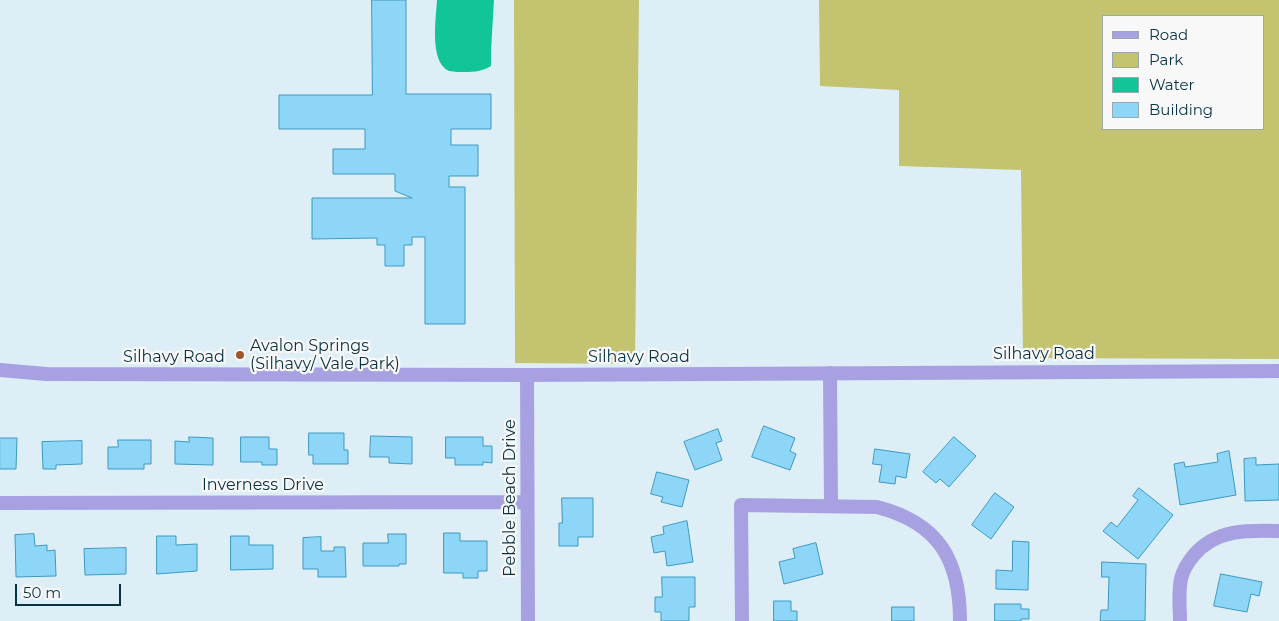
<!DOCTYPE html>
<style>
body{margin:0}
#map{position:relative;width:1279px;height:621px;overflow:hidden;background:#deeef6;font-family:Montserrat,sans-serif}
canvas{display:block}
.legend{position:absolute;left:1102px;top:15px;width:162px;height:115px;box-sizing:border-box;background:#f8f8f8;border:1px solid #98a9af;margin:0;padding:6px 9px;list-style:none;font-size:15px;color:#093242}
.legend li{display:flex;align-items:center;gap:10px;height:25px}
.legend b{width:25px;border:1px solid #98a9af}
.scale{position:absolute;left:15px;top:584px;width:106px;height:22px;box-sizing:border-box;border:2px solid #093242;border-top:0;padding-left:6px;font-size:15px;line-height:18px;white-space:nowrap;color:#093242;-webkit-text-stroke:4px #f8f8f8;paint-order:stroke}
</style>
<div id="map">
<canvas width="1279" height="621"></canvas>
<ul class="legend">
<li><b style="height:6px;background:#a8a1e1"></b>Road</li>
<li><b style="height:14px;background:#c3c370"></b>Park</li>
<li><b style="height:14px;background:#12c599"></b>Water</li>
<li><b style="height:14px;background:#8dd6f8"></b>Building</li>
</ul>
<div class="scale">50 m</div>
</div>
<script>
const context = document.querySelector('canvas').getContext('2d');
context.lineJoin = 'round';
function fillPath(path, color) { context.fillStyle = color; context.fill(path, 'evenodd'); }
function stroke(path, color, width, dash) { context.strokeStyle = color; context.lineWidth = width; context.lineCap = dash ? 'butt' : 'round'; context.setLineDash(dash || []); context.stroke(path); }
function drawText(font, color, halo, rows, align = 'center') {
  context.font = font + ' Montserrat,sans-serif'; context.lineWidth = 4.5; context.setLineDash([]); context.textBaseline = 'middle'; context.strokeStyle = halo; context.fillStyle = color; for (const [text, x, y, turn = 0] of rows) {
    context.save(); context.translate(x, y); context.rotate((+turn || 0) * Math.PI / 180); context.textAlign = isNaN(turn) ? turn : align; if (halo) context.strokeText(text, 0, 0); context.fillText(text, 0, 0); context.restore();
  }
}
fillPath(new Path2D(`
 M 514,0 L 639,0 L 635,364 L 515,363 Z
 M 819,0 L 1279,0 L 1279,359 L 1023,358 L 1021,170 L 899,166 L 899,90 L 820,86 ZM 1103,16 L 1263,16 L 1263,129 L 1103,129 Z`), '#c3c370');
fillPath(new Path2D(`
 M 437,0 L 494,0 L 491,51 L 491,66 C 483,71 475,72 465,72 C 460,72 454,72 449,71 C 429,62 436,18 437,0 Z`), '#12c599');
const building = new Path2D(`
 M 372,0 L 406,0 L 406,94 L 491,94 L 491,129 L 451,129 L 451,145 L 478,145 L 478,176 L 449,176 L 449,187 L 465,187 L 465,324 L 425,324 L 425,237 L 412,237 L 412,245 L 404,245 L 404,266 L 385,266 L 385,245 L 377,245 L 377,238 L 312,239 L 312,198 L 412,198 L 395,191 L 395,174 L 333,174 L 333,149 L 365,149 L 365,129 L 279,129 L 279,95 L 372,95 Z
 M 764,426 L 795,438 L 790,451 L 796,454 L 790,470 L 752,457 Z
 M 718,429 L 722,441 L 716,443 L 722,460 L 695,470 L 684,442 Z
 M 309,433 L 344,433 L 344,450 L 348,450 L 348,464 L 313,464 L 313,455 L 309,455 Z
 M 371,436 L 412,437 L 412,464 L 389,463 L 389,457 L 370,457 Z
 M 189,437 L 213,438 L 213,465 L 175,464 L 175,441 L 189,442 Z
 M 241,437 L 269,437 L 269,449 L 277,449 L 277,465 L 262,465 L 262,462 L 241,462 Z
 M 446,437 L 483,437 L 483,446 L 492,446 L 492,463 L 483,462 L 483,465 L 455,465 L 455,458 L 446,458 Z
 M 954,437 L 976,456 L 949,487 L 940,479 L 936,483 L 923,472 Z
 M 0,438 L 17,438 L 16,469 L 0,469 Z
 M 118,440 L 151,440 L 151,464 L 144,464 L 144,469 L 108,469 L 108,447 L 118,447 Z
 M 82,441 L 82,464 L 56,465 L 56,469 L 43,469 L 42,442 Z
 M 875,449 L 910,454 L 906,478 L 896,476 L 895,484 L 879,482 L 882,465 L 873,464 Z
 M 1229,451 L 1236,495 L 1180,505 L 1174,464 L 1184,462 L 1185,467 L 1218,462 L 1217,454 Z
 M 1256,458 L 1256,465 L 1279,464 L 1279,500 L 1245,501 L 1244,459 Z
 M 657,472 L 689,480 L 682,507 L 661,502 L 663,497 L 651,494 Z
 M 1139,488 L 1173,515 L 1138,559 L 1103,531 L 1111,522 L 1117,527 L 1138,500 L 1133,496 Z
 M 995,493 L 1014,507 L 991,539 L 972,525 Z
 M 562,498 L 593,498 L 593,537 L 578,537 L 578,546 L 559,546 L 559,523 L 562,523 Z
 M 687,521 L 693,562 L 667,566 L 665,551 L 654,553 L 651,537 L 664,534 L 663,527 Z
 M 444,533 L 460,533 L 460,541 L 487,541 L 487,571 L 478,571 L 478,578 L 463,578 L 463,573 L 444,573 Z
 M 34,534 L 35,546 L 47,545 L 47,551 L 55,550 L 56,576 L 16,577 L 15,535 Z
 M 388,534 L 406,534 L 406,564 L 399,564 L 399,566 L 363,566 L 363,543 L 388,543 Z
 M 157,536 L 176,536 L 176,545 L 197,544 L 197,571 L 157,574 Z
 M 231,536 L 249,536 L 249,545 L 273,545 L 273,569 L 231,570 Z
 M 321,537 L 321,551 L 334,551 L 334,547 L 345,547 L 346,577 L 318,577 L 318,569 L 303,569 L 303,538 Z
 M 1013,541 L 1029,542 L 1028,590 L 996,589 L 996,570 L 1012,571 Z
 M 816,543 L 823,574 L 784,584 L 779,562 L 795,558 L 793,549 Z
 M 126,548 L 126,574 L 85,575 L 84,549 Z
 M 1102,562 L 1146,564 L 1145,621 L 1100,621 L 1101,610 L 1108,610 L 1109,577 L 1102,577 Z
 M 1221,574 L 1262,582 L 1259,596 L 1251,594 L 1247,612 L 1214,606 Z
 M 662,577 L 695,577 L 695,607 L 689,607 L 689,621 L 661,621 L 661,612 L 655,612 L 655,597 L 662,597 Z
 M 774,601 L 791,601 L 791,611 L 797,611 L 797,621 L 774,621 Z
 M 995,604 L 1021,604 L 1021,609 L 1029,609 L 1029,619 L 1021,619 L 1021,621 L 995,621 Z
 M 892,607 L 914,607 L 914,621 L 892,621 Z`);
fillPath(building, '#8dd6f8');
stroke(building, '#3c99c0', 1);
stroke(new Path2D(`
 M 830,373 L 831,506
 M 527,375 L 528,621
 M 0,503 L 527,502
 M 742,621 L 741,505 L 877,507 C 939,523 960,560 960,621
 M 1180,621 C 1180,607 1178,593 1181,579 C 1183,570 1188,562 1194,555 C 1216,529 1248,530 1279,531`), '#a8a1e1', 14);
stroke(new Path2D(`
 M 0,370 L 46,374 L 527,375 L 1279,371`), '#a8a1e1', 14);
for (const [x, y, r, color] of [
 [240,355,5,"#9d572e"]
]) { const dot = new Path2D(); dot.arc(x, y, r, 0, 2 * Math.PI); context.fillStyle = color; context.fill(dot); stroke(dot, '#f8f8f8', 2); }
drawText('16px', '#093242', '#f8f8f8', [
 ["Avalon Springs",250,346],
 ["(Silhavy/ Vale Park)",250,364]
], 'left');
drawText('16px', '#093242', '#f8f8f8', [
 ["Silhavy Road",1044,354],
 ["Silhavy Road",174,357],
 ["Silhavy Road",639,357],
 ["Inverness Drive",263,485],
 ["Pebble Beach Drive",510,498,-90]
]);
</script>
